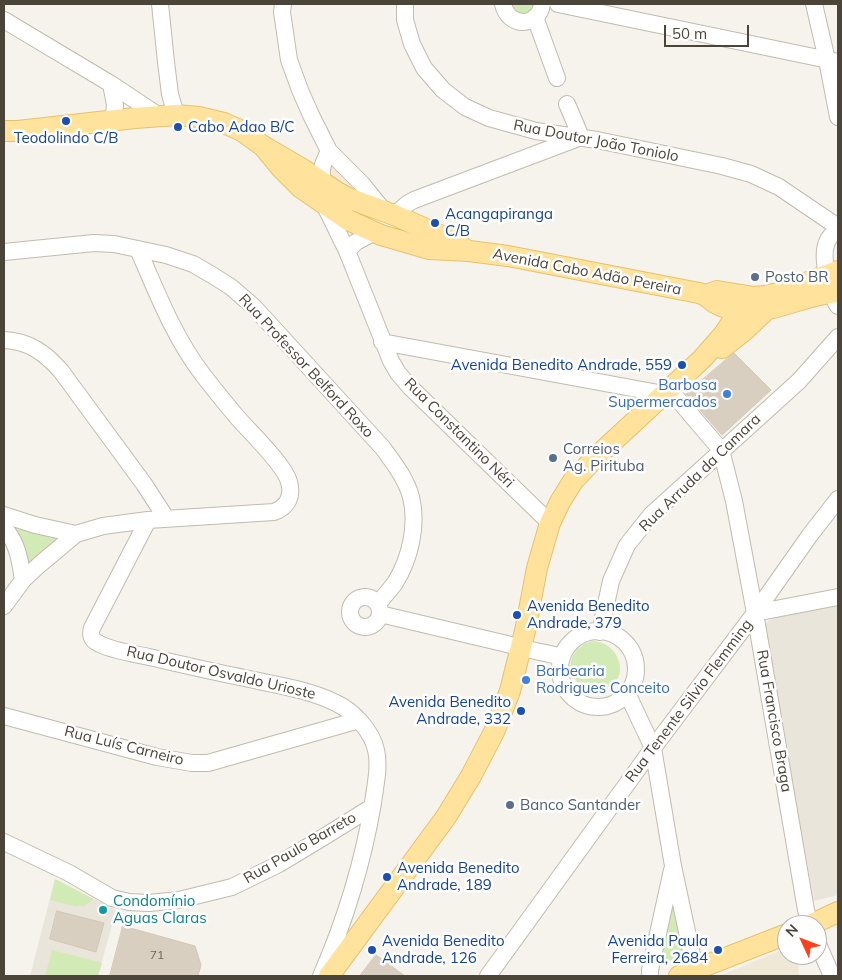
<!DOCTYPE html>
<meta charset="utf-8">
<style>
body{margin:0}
#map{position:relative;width:842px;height:980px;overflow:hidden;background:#f6f3ec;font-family:Mulish,sans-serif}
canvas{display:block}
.frame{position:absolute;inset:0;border:5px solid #4b4439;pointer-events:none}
.north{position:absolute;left:777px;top:915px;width:50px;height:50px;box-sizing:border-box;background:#fff;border:1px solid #b7b4b0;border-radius:50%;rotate:313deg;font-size:14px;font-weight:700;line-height:20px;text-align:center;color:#4b4439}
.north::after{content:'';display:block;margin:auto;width:18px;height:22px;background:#fc3f1d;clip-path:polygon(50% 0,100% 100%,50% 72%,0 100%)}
.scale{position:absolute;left:664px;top:25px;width:85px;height:22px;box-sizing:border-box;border:2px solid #4b4439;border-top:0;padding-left:6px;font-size:15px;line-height:18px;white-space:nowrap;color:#4b4439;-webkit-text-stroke:4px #fff;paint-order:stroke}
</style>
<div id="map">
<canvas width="842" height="980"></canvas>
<div class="frame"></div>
<div class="north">N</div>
<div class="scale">50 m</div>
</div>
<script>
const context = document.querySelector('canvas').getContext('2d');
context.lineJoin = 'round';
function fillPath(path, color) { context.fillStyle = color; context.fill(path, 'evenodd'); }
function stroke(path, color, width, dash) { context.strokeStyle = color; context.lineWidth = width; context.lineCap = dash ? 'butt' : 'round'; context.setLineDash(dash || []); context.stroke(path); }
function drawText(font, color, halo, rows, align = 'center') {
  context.font = font + ' Mulish,sans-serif'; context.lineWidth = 5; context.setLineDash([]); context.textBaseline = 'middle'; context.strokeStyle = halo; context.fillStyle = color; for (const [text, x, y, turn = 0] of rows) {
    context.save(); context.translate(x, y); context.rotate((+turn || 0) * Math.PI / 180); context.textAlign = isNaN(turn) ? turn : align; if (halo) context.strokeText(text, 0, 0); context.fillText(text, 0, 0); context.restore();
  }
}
fillPath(new Path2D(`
 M 838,606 L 838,895 L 814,901 L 768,652 L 765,625 L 768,621 L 777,617 Z
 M 55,879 L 116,910 L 98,976 L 30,976 Z`), '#eae5da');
fillPath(new Path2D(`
 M 330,161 L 369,199 L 328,178 Z`), '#f7ead8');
fillPath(new Path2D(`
 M 787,948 L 787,955 L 798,955 L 799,976 L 716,976 L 727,973 L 767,956 Z`), '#efe8d6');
fillPath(new Path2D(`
 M 508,4 L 537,4 L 536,8 L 522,17 Z
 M 4,521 L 65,537 L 26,569 Z
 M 593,641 C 603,642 611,646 616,655 C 633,684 592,707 575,679 C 564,662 575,645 593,641 Z
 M 55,879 L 93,899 L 91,902 L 86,904 L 84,907 L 79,905 L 78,907 L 50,900 Z
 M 669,885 L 683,955 L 659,966 Z
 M 52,950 L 102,963 L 98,976 L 45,976 Z`), '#d2eab5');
const building = new Path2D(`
 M 734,353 L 771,390 L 722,435 L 686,394 Z
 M 57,911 L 104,923 L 96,952 L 50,939 Z
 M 123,926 L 195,946 L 201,965 L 198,976 L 110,976 Z
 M 376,955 L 405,976 L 360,976 Z`);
fillPath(building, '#d8cfc1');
stroke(building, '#d3c7b4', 1);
const minor = new Path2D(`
 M 160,4 L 166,62 L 170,94 L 176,115
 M 283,4 L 282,12 L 289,60 L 300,90 L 311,115 L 329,151 L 362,184 L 383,210
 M 405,4 L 405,20 L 412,44 L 424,68 L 443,90 L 465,107 L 489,118 L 536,131 L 597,140 L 722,166 L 751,174 L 779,187 L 838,227
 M 503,4 C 508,28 539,28 542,4
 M 558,4 L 838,62
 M 814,4 L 827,60 L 838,117
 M 535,17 L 557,78
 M 4,20 L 111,84 L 159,116
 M 111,84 L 115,105 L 113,121
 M 323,183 C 320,169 323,163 329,151
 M 324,204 L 347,251 L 391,361 L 398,373 L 410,387 L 550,523
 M 394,215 L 407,204 L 414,200 L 581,137 L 567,104
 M 838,228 C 835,232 830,236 828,240 C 819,257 830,286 836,303 L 838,306
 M 347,251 L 356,242 L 373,233
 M 4,252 L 94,243 L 114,244 L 166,255 L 193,264 L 212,275 L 231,287 L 254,307 L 382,447 C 393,462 406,478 411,497 C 418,525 410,559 395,583 C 390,590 383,597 378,604
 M 4,340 C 29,341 45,353 61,371 L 144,484 L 166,518
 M 382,342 L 664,394
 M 669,389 L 721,450 L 734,501 L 755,613 L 806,910 L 810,925
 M 4,515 L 35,525 L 76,534
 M 148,520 L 92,628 C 90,634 91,640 98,643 C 109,650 135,654 149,657 C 181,664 213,672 245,678 C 275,685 308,689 336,703 C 353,711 372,731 376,750 C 380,767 375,786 373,803 C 363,862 345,921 321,976
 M 4,528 C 18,543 20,561 23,580
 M350 612a15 15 0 1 1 30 0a15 15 0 1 1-30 0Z
 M 4,606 L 23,580 L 39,565 L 76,534 L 103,526 L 148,520 L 274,512 C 288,507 293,496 289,482 C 285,465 249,431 237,417 C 225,403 214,389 203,375 C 174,337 157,293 138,249
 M 755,613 L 838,597
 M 380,614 L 507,644 C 525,650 544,652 562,657
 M560 669a38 38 0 1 1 76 0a38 38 0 1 1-76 0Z
 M 600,632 L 611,581 L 627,545 L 651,515 L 799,381 L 838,337
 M 627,693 L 653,748 L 673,866 L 692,955 L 696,970
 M 4,716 L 157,757 L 192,763 L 208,763 L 359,720
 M 4,842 L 69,873 L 112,898 L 129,902 L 149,903 L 179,900 L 232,887 L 279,864 L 327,835 L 372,807
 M 817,942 L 832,976
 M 488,976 L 653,748 L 755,613 L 810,535 L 838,499
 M 650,976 L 650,970 L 672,870`);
const major = new Path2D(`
 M 4,131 L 18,131 L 135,118 L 176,115 L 199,117 L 224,123 L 242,131 L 263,146 L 304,170 L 337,192 L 348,198 L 394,215 L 451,240 L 465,249
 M 263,146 L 281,168 L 301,188 L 348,220 L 381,235 L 429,249 L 469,251 L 508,256 L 699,293 C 707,295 708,298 715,303 C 722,307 732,310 740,311 C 775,314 804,294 838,292
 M 706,295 L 717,291 L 754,297 L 765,296 L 778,293 L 838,271
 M 722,348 L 745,330 L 766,310
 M 810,925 L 838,912
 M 329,976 L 446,817 L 471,776 L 494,732 L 510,691 L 525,631 L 537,568 L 550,523 L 560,502 L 573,481 L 594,459 L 702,359 L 724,334 L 739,311 L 754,297
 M 679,976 L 787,934`);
stroke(minor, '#c2bbae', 18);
stroke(major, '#e6c16a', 22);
stroke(minor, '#fff', 16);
stroke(major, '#ffe39c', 20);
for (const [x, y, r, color] of [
 [66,121,5,"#1a4fb4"],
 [178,127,5,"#1a4fb4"],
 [435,223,5,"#1a4fb4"],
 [755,277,5,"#5c6f8a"],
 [682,365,5,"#1a4fb4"],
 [727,394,5,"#3f7fe0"],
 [553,458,5,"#5c6f8a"],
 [517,615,5,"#1a4fb4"],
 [526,680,5,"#3f7fe0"],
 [521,711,5,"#1a4fb4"],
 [510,805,5,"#5c6f8a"],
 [387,877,5,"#1a4fb4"],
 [103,910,5,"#0f9aa8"],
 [372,950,5,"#1a4fb4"],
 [718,950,5,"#1a4fb4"]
]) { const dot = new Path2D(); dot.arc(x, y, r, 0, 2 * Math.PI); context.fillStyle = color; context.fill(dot); stroke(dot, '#fff', 2); }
drawText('12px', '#6e675b', null, [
 ["71",157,955]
]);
drawText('15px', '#164399', '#fff', [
 ["Cabo Adao B/C",188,127],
 ["Teodolindo C/B",66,138,"center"],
 ["Acangapiranga",445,214],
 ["C/B",445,231],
 ["Avenida Benedito Andrade, 559",672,365,"right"],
 ["Avenida Benedito",527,606],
 ["Andrade, 379",527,623],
 ["Avenida Benedito",511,702,"right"],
 ["Andrade, 332",511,719,"right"],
 ["Avenida Benedito",397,868],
 ["Andrade, 189",397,885],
 ["Avenida Benedito",382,941],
 ["Andrade, 126",382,958],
 ["Avenida Paula",708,941,"right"],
 ["Ferreira, 2684",708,958,"right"]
], 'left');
drawText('15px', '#4b4439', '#fff', [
 ["Rua Doutor João Toniolo",596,141,11],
 ["Avenida Cabo Adão Pereira",587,272,11],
 ["Rua Professor Belford Roxo",306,366,47],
 ["Rua Constantino Néri",459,433,45],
 ["Rua Arruda da Camara",700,473,-44],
 ["Rua Doutor Osvaldo Urioste",221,673,13],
 ["Rua Tenente Silvio Flemming",689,701,-53],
 ["Rua Francisco Braga",774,721,80],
 ["Rua Luís Carneiro",124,746,14],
 ["Rua Paulo Barreto",300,848,-30]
]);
drawText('15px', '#4e5e75', '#fff', [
 ["Posto BR",765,277],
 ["Correios",563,449],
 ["Ag. Pirituba",563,466],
 ["Banco Santander",520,805]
], 'left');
drawText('15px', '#366cbe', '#fff', [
 ["Barbosa",717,385],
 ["Supermercados",717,402],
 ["Barbearia",536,671,"left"],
 ["Rodrigues Conceito",536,688,"left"]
], 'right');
drawText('15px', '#0d838f', '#fff', [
 ["Condomínio",113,901],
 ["Aguas Claras",113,918]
], 'left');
</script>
